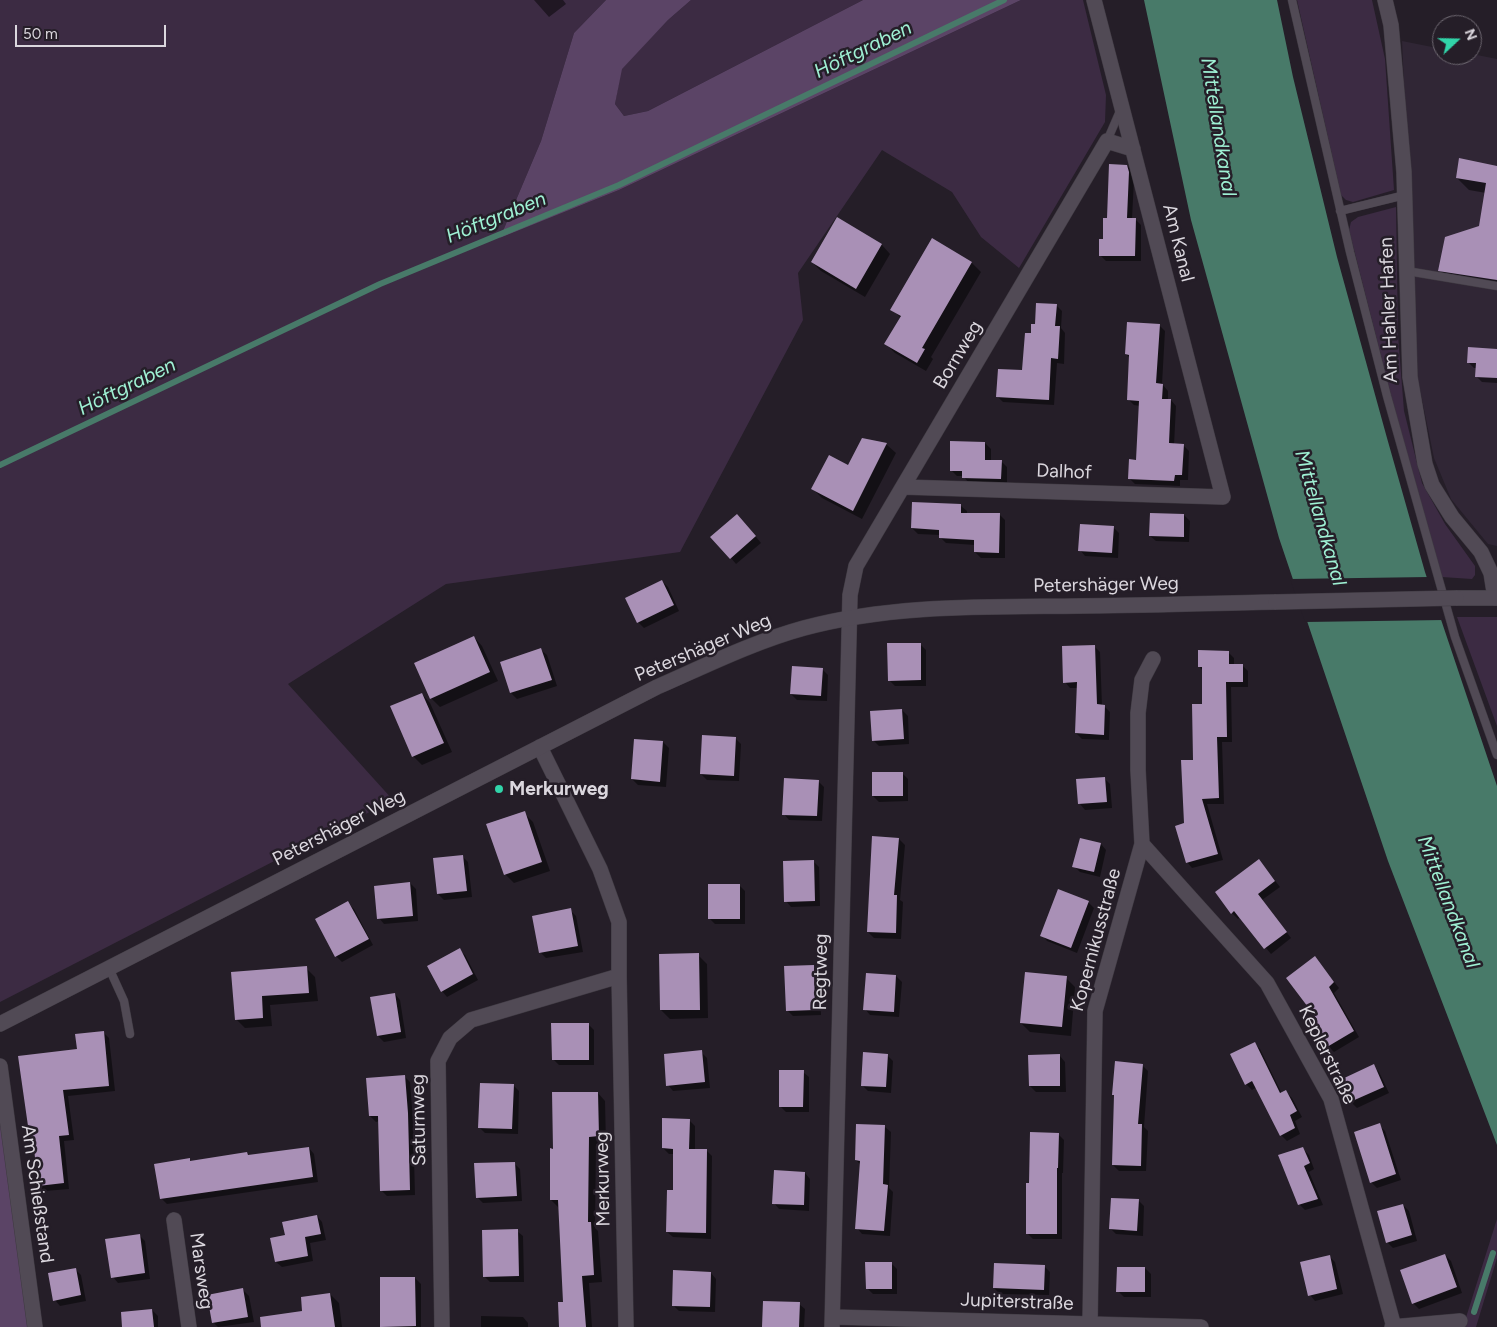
<!DOCTYPE html>
<meta charset="utf-8">
<style>
body{margin:0}
#map{position:relative;width:1497px;height:1327px;overflow:hidden;background:#251e28;font-family:Figtree,sans-serif}
canvas{display:block}
.north{position:absolute;left:1432px;top:15px;width:50px;height:50px;box-sizing:border-box;background:#251e28;border:1px solid #6e6871;border-radius:50%;rotate:69deg;font-size:14px;font-weight:700;line-height:20px;text-align:center;color:#dbd7de}
.north::after{content:'';display:block;margin:auto;width:18px;height:22px;background:#31d4a9;clip-path:polygon(50% 0,100% 100%,50% 72%,0 100%)}
.scale{position:absolute;left:15px;top:25px;width:151px;height:22px;box-sizing:border-box;border:2px solid #dbd7de;border-top:0;padding-left:6px;font-size:15px;line-height:18px;white-space:nowrap;color:#dbd7de;-webkit-text-stroke:4px #251e28;paint-order:stroke}
</style>
<div id="map">
<canvas width="1497" height="1327"></canvas>
<div class="north">N</div>
<div class="scale">50 m</div>
</div>
<script>
const context = document.querySelector('canvas').getContext('2d');
context.lineJoin = 'round';
function fillPath(path, color) { context.fillStyle = color; context.fill(path, 'evenodd'); }
function stroke(path, color, width, dash) { context.strokeStyle = color; context.lineWidth = width; context.lineCap = dash ? 'butt' : 'round'; context.setLineDash(dash || []); context.stroke(path); }
function drawText(font, color, halo, rows, align = 'center') {
  context.font = font + ' Figtree,sans-serif'; context.lineWidth = 5; context.setLineDash([]); context.textBaseline = 'middle'; context.strokeStyle = halo; context.fillStyle = color; for (const [text, x, y, turn = 0] of rows) {
    context.save(); context.translate(x, y); context.rotate((+turn || 0) * Math.PI / 180); context.textAlign = isNaN(turn) ? turn : align; if (halo) context.strokeText(text, 0, 0); context.fillText(text, 0, 0); context.restore();
  }
}
fillPath(new Path2D(`
 M 1402,41 L 1442,49 L 1442,55 L 1472,54 L 1497,59 L 1497,546 L 1488,544 L 1451,499 L 1434,458 L 1418,380 Z`), '#302635');
fillPath(new Path2D(`
 M 0,0 L 606,0 L 574,33 L 541,141 L 500,238 L 619,190 L 1021,0 L 1083,0 L 1106,95 L 1105,122 L 1019,268 L 981,237 L 952,192 L 882,150 L 798,273 L 803,320 L 680,552 L 446,584 L 288,684 L 393,800 L 0,1002 Z
 M 691,0 L 863,0 L 648,111 L 624,116 L 615,104 L 621,69 L 668,20 Z
 M 1297,0 L 1372,0 L 1385,59 L 1394,190 L 1353,202 L 1346,200 L 1341,195 Z
 M 1396,207 L 1398,335 L 1404,411 L 1422,483 L 1445,524 L 1475,566 L 1475,575 L 1472,579 L 1442,577 L 1397,419 L 1349,230 L 1351,222 L 1358,217 Z
 M 1457,617 L 1497,617 L 1497,726 Z
 M 1497,1219 L 1497,1258 L 1476,1327 L 1463,1327 Z`), '#3c2b43');
fillPath(new Path2D(`
 M 606,0 L 691,0 L 668,20 L 622,69 L 615,104 L 624,116 L 648,111 L 863,0 L 1021,0 L 619,190 L 500,238 L 541,141 L 574,33 Z
 M 0,1112 L 28,1327 L 0,1327 Z`), '#5b4466');
fillPath(new Path2D(`
 M 1144,0 L 1277,0 L 1293,77 L 1337,257 L 1387,438 L 1425,572 L 1497,786 L 1497,1145 L 1388,861 L 1279,538 L 1191,220 Z`), '#487a69');
fillPath(new Path2D(`
 M 1429,577 L 1444,620 L 1305,622 L 1290,579 Z`), '#251e28');
fillPath(new Path2D(`
 M 534,0 L 563,0 L 566,4 L 549,17 Z
 M 1127,166 L 1133,172 L 1134,179 L 1132,219 L 1135,219 L 1141,225 L 1141,261 L 1106,261 L 1100,255 L 1108,219 Z
 M 1497,167 L 1497,290 L 1452,282 L 1440,270 L 1480,227 L 1486,193 L 1469,190 L 1457,178 Z
 M 838,219 L 882,245 L 890,254 L 865,297 L 821,271 L 812,262 Z
 M 933,240 L 972,263 L 981,272 L 931,357 L 933,359 L 926,371 L 895,353 L 886,344 L 901,318 L 892,309 Z
 M 1056,305 L 1062,311 L 1061,328 L 1065,333 L 1064,364 L 1057,363 L 1054,405 L 1003,402 L 997,396 L 1023,372 L 1032,334 L 1036,326 Z
 M 1159,325 L 1165,331 L 1162,384 L 1168,391 L 1168,400 L 1171,400 L 1176,406 L 1174,445 L 1183,445 L 1189,451 L 1188,480 L 1180,480 L 1180,486 L 1135,484 L 1129,478 L 1137,461 L 1140,406 L 1134,405 L 1128,399 L 1130,358 L 1126,354 Z
 M 1497,350 L 1497,383 L 1482,382 L 1476,376 L 1477,368 L 1474,368 L 1468,362 Z
 M 863,439 L 887,445 L 896,453 L 862,519 L 822,498 L 813,489 L 849,467 Z
 M 985,443 L 991,449 L 991,461 L 1001,461 L 1007,467 L 1007,484 L 969,483 L 963,476 L 957,476 L 951,470 Z
 M 961,506 L 967,511 L 967,514 L 999,514 L 1005,520 L 1005,558 L 981,558 L 975,552 L 975,545 L 946,543 L 940,537 L 940,535 L 918,534 L 912,528 Z
 M 1184,515 L 1190,521 L 1189,542 L 1156,541 L 1150,536 Z
 M 743,521 L 761,543 L 736,564 L 731,558 Z
 M 1114,528 L 1119,533 L 1118,558 L 1085,556 L 1080,550 Z
 M 662,581 L 668,587 L 679,611 L 644,628 L 638,622 Z
 M 474,637 L 482,646 L 498,681 L 440,707 L 431,698 Z
 M 920,644 L 926,650 L 926,686 L 895,686 L 889,680 Z
 M 1094,646 L 1100,652 L 1102,706 L 1104,706 L 1110,712 L 1109,740 L 1082,739 L 1076,733 L 1078,688 L 1070,688 L 1065,682 Z
 M 541,650 L 547,655 L 557,686 L 517,699 L 511,693 L 501,662 Z
 M 1228,652 L 1234,658 L 1234,665 L 1242,665 L 1248,671 L 1248,687 L 1231,687 L 1232,742 L 1222,742 L 1224,804 L 1207,804 L 1223,860 L 1192,868 L 1187,862 L 1185,824 L 1203,705 L 1203,671 L 1199,666 Z
 M 822,669 L 828,675 L 827,701 L 797,700 L 791,694 Z
 M 422,694 L 430,703 L 452,752 L 422,765 L 413,756 Z
 M 902,710 L 908,716 L 909,744 L 879,746 L 873,740 Z
 M 735,738 L 741,744 L 739,781 L 707,780 L 701,774 Z
 M 663,742 L 669,748 L 666,787 L 638,785 L 632,779 Z
 M 902,773 L 908,779 L 908,801 L 879,802 L 873,796 Z
 M 1104,778 L 1110,784 L 1112,808 L 1085,810 L 1080,804 Z
 M 818,781 L 824,787 L 822,821 L 789,820 L 784,814 Z
 M 524,813 L 533,822 L 550,871 L 514,883 L 505,874 Z
 M 899,839 L 905,845 L 900,900 L 903,902 L 901,939 L 874,938 L 868,932 Z
 M 1101,844 L 1106,850 L 1100,877 L 1080,872 L 1074,866 Z
 M 462,856 L 468,862 L 472,897 L 444,900 L 438,894 L 434,859 Z
 M 1259,860 L 1280,887 L 1262,900 L 1291,938 L 1271,954 L 1240,917 L 1238,919 L 1232,913 L 1216,892 Z
 M 813,861 L 819,867 L 820,906 L 791,907 L 786,901 Z
 M 410,883 L 416,889 L 418,921 L 384,924 L 379,918 Z
 M 740,886 L 745,891 L 745,924 L 715,924 L 709,918 Z
 M 1088,902 L 1094,908 L 1077,953 L 1047,941 L 1042,935 Z
 M 348,903 L 354,909 L 373,945 L 342,962 L 336,956 L 316,920 Z
 M 570,910 L 576,916 L 583,952 L 546,958 L 541,953 Z
 M 459,950 L 465,955 L 478,980 L 447,997 L 442,991 Z
 M 698,955 L 707,964 L 708,1018 L 670,1019 L 661,1010 Z
 M 1320,964 L 1339,988 L 1334,993 L 1359,1037 L 1334,1052 L 1328,1046 L 1318,1019 Z
 M 813,967 L 819,972 L 821,1015 L 793,1016 L 787,1010 Z
 M 306,968 L 315,977 L 318,1001 L 270,1005 L 272,1026 L 245,1028 L 236,1019 L 233,973 Z
 M 896,976 L 902,982 L 899,1017 L 870,1015 L 865,1009 Z
 M 1066,978 L 1075,987 L 1071,1036 L 1030,1032 L 1021,1023 Z
 M 395,994 L 400,1000 L 406,1038 L 384,1042 L 378,1036 Z
 M 588,1024 L 594,1030 L 594,1065 L 559,1065 L 553,1059 Z
 M 103,1032 L 109,1038 L 115,1091 L 68,1096 L 74,1140 L 64,1141 L 69,1189 L 45,1191 L 39,1186 L 34,1143 L 31,1139 L 78,1050 Z
 M 1254,1043 L 1260,1049 L 1282,1094 L 1286,1092 L 1292,1098 L 1302,1117 L 1295,1121 L 1300,1134 L 1287,1141 L 1281,1135 L 1257,1087 L 1252,1090 L 1246,1084 Z
 M 701,1052 L 707,1058 L 710,1088 L 673,1091 L 668,1085 Z
 M 887,1055 L 893,1061 L 891,1093 L 868,1091 L 862,1085 Z
 M 1060,1056 L 1065,1062 L 1066,1092 L 1036,1092 L 1030,1086 Z
 M 1142,1065 L 1148,1071 L 1144,1127 L 1148,1131 L 1146,1171 L 1119,1171 L 1113,1165 L 1115,1096 L 1113,1094 Z
 M 1373,1066 L 1379,1072 L 1389,1093 L 1357,1108 L 1351,1102 L 1341,1081 Z
 M 803,1072 L 809,1077 L 809,1112 L 786,1112 L 780,1106 Z
 M 404,1076 L 410,1082 L 413,1120 L 415,1195 L 387,1196 L 381,1190 L 379,1121 L 376,1122 L 370,1116 Z
 M 513,1085 L 519,1091 L 518,1134 L 485,1133 L 479,1127 Z
 M 598,1093 L 605,1101 L 606,1144 L 596,1144 L 595,1228 L 598,1231 L 602,1282 L 589,1283 L 592,1327 L 560,1327 L 565,1303 L 559,1208 L 551,1200 L 554,1150 Z
 M 689,1120 L 695,1126 L 695,1150 L 707,1151 L 712,1156 L 711,1239 L 673,1237 L 667,1232 L 674,1191 L 674,1154 L 669,1154 L 663,1148 Z
 M 1379,1125 L 1385,1131 L 1401,1180 L 1377,1188 L 1371,1182 Z
 M 885,1127 L 891,1132 L 889,1188 L 893,1192 L 890,1236 L 862,1234 L 857,1228 L 861,1165 L 856,1160 Z
 M 1058,1134 L 1064,1140 L 1063,1173 L 1062,1173 L 1062,1239 L 1033,1239 L 1027,1233 L 1030,1185 Z
 M 309,1148 L 314,1154 L 318,1182 L 167,1204 L 161,1198 L 189,1160 L 192,1162 L 247,1153 L 250,1156 Z
 M 1303,1149 L 1309,1155 L 1314,1169 L 1309,1172 L 1323,1205 L 1305,1210 L 1299,1204 Z
 M 514,1163 L 520,1169 L 522,1201 L 483,1203 L 477,1197 Z
 M 805,1173 L 810,1179 L 809,1211 L 779,1209 L 774,1203 Z
 M 1139,1201 L 1144,1206 L 1143,1236 L 1116,1234 L 1110,1228 Z
 M 1403,1205 L 1409,1211 L 1417,1241 L 1393,1248 L 1387,1242 Z
 M 317,1216 L 322,1222 L 326,1240 L 310,1243 L 313,1261 L 282,1267 L 276,1262 Z
 M 517,1231 L 523,1236 L 524,1282 L 490,1282 L 484,1276 Z
 M 139,1235 L 145,1241 L 150,1279 L 118,1283 L 113,1277 Z
 M 1445,1255 L 1451,1261 L 1462,1293 L 1419,1309 L 1413,1303 Z
 M 1329,1256 L 1335,1262 L 1343,1294 L 1315,1301 L 1310,1295 Z
 M 891,1263 L 897,1269 L 897,1294 L 873,1294 L 867,1288 Z
 M 1044,1266 L 1050,1272 L 1049,1295 L 1000,1294 L 994,1288 Z
 M 1145,1268 L 1151,1274 L 1151,1297 L 1124,1297 L 1118,1291 Z
 M 75,1269 L 81,1275 L 86,1301 L 60,1306 L 55,1300 Z
 M 711,1273 L 716,1279 L 715,1312 L 679,1311 L 673,1305 Z
 M 415,1278 L 421,1284 L 421,1327 L 382,1327 Z
 M 243,1290 L 249,1296 L 254,1322 L 218,1327 L 213,1322 Z
 M 330,1294 L 339,1303 L 342,1327 L 289,1327 L 304,1312 Z
 M 799,1304 L 805,1309 L 804,1327 L 783,1327 Z
 M 152,1310 L 158,1316 L 158,1327 L 123,1327 Z
 M 481,1316 L 523,1317 L 528,1323 L 528,1327 L 481,1327 Z`), '#0007');
stroke(new Path2D(`
 M 0,465 L 380,284 L 619,185 L 1004,0
 M 1474,1312 L 1493,1253`), '#487a69', 6);
fillPath(new Path2D(`
 M 1459,158 L 1497,166 L 1497,280 L 1438,271 L 1445,237 L 1479,226 L 1486,183 L 1456,178 Z
 M 1109,164 L 1127,165 L 1129,172 L 1127,218 L 1136,218 L 1135,256 L 1099,256 L 1099,239 L 1103,239 L 1103,218 L 1107,218 Z
 M 837,217 L 882,244 L 856,289 L 811,262 Z
 M 932,238 L 972,262 L 922,348 L 925,349 L 917,363 L 884,344 L 901,316 L 890,310 Z
 M 1036,303 L 1057,304 L 1055,326 L 1060,326 L 1058,359 L 1051,358 L 1049,400 L 996,397 L 998,369 L 1022,370 L 1025,333 L 1031,333 L 1031,324 L 1035,324 Z
 M 1127,322 L 1160,324 L 1156,383 L 1163,384 L 1162,399 L 1171,399 L 1169,443 L 1184,444 L 1182,475 L 1175,475 L 1174,481 L 1128,479 L 1129,459 L 1136,460 L 1139,401 L 1127,400 L 1129,355 L 1125,354 Z
 M 1468,347 L 1497,349 L 1497,378 L 1475,377 L 1476,363 L 1467,363 Z
 M 862,438 L 887,443 L 853,511 L 811,489 L 829,455 L 848,465 Z
 M 950,441 L 985,442 L 985,460 L 1002,460 L 1001,479 L 962,478 L 962,471 L 950,471 Z
 M 912,502 L 961,504 L 961,513 L 1000,513 L 999,553 L 974,552 L 974,540 L 939,538 L 939,530 L 911,528 Z
 M 1150,513 L 1184,514 L 1184,537 L 1149,536 Z
 M 737,514 L 756,536 L 730,559 L 710,537 Z
 M 1080,524 L 1114,526 L 1112,553 L 1078,551 Z
 M 662,580 L 674,605 L 637,623 L 625,598 Z
 M 474,636 L 490,672 L 430,699 L 414,663 Z
 M 887,643 L 921,643 L 921,680 L 888,681 Z
 M 1095,645 L 1097,704 L 1105,705 L 1104,735 L 1075,733 L 1077,682 L 1063,683 L 1062,646 Z
 M 541,648 L 552,680 L 510,693 L 500,662 Z
 M 1198,650 L 1229,651 L 1229,664 L 1243,664 L 1243,682 L 1226,682 L 1227,737 L 1217,737 L 1219,798 L 1202,799 L 1218,854 L 1186,863 L 1175,826 L 1184,823 L 1181,760 L 1193,760 L 1192,704 L 1202,704 L 1202,667 L 1198,667 Z
 M 792,666 L 823,668 L 821,696 L 790,694 Z
 M 422,693 L 444,743 L 412,757 L 390,706 Z
 M 902,709 L 904,739 L 872,741 L 870,711 Z
 M 702,735 L 736,737 L 734,776 L 700,774 Z
 M 634,739 L 663,741 L 660,782 L 631,779 Z
 M 872,772 L 903,772 L 903,796 L 872,796 Z
 M 1105,777 L 1107,802 L 1078,804 L 1076,779 Z
 M 784,778 L 819,780 L 817,816 L 782,815 Z
 M 525,811 L 542,862 L 504,875 L 486,824 Z
 M 872,836 L 899,838 L 894,895 L 897,895 L 896,933 L 867,932 Z
 M 1080,838 L 1101,843 L 1094,872 L 1072,867 Z
 M 463,855 L 467,891 L 437,894 L 433,858 Z
 M 1259,859 L 1275,881 L 1258,894 L 1287,932 L 1264,949 L 1234,911 L 1231,914 L 1215,892 Z
 M 814,860 L 815,901 L 784,902 L 783,861 Z
 M 410,882 L 413,916 L 377,919 L 374,886 Z
 M 708,884 L 740,884 L 740,919 L 708,919 Z
 M 1058,889 L 1089,901 L 1071,948 L 1040,936 Z
 M 348,901 L 369,939 L 335,957 L 315,919 Z
 M 571,908 L 578,946 L 539,953 L 532,916 Z
 M 460,948 L 473,974 L 441,992 L 427,966 Z
 M 699,953 L 700,1010 L 660,1010 L 659,954 Z
 M 1315,956 L 1334,982 L 1329,987 L 1354,1031 L 1327,1047 L 1313,1021 L 1317,1019 L 1286,978 Z
 M 814,965 L 815,1010 L 786,1011 L 784,966 Z
 M 307,966 L 309,993 L 262,996 L 263,1018 L 235,1020 L 231,972 Z
 M 1025,972 L 1067,976 L 1062,1027 L 1020,1023 Z
 M 866,973 L 896,975 L 894,1012 L 863,1010 Z
 M 395,993 L 401,1032 L 377,1036 L 370,997 Z
 M 551,1023 L 589,1023 L 589,1060 L 552,1060 Z
 M 104,1031 L 109,1086 L 63,1090 L 69,1135 L 59,1136 L 64,1183 L 38,1186 L 33,1139 L 30,1140 L 18,1056 L 77,1049 L 75,1034 Z
 M 1255,1042 L 1280,1093 L 1286,1090 L 1297,1111 L 1290,1115 L 1295,1128 L 1280,1136 L 1252,1081 L 1245,1085 L 1230,1054 Z
 M 702,1050 L 705,1082 L 666,1086 L 664,1054 Z
 M 863,1052 L 888,1054 L 886,1087 L 861,1086 Z
 M 1060,1054 L 1060,1086 L 1029,1086 L 1028,1055 Z
 M 1115,1061 L 1143,1064 L 1138,1124 L 1142,1124 L 1141,1166 L 1112,1165 L 1114,1095 L 1112,1095 Z
 M 1374,1064 L 1384,1087 L 1350,1102 L 1340,1080 Z
 M 779,1070 L 804,1070 L 803,1107 L 779,1107 Z
 M 405,1075 L 408,1113 L 410,1190 L 380,1191 L 378,1116 L 369,1116 L 366,1078 Z
 M 480,1083 L 514,1084 L 512,1129 L 478,1128 Z
 M 552,1092 L 598,1092 L 599,1136 L 589,1137 L 588,1222 L 591,1222 L 594,1275 L 582,1276 L 586,1327 L 559,1327 L 558,1302 L 563,1302 L 558,1200 L 550,1200 L 550,1148 L 553,1149 Z
 M 662,1118 L 690,1119 L 689,1149 L 707,1149 L 706,1233 L 666,1232 L 667,1190 L 673,1190 L 673,1149 L 662,1148 Z
 M 1380,1123 L 1396,1174 L 1370,1183 L 1354,1132 Z
 M 856,1124 L 885,1125 L 883,1184 L 888,1185 L 884,1231 L 855,1229 L 860,1161 L 855,1160 Z
 M 1030,1132 L 1059,1133 L 1058,1168 L 1057,1168 L 1057,1234 L 1026,1234 L 1026,1183 L 1029,1183 Z
 M 309,1147 L 313,1177 L 160,1199 L 154,1164 L 190,1158 L 190,1161 L 247,1152 L 248,1155 Z
 M 1303,1147 L 1310,1163 L 1304,1166 L 1318,1199 L 1298,1205 L 1278,1155 Z
 M 515,1162 L 517,1196 L 476,1198 L 474,1163 Z
 M 774,1170 L 805,1172 L 804,1205 L 772,1204 Z
 M 1111,1198 L 1139,1199 L 1137,1231 L 1109,1229 Z
 M 1403,1204 L 1412,1235 L 1386,1243 L 1377,1211 Z
 M 317,1215 L 321,1234 L 305,1237 L 308,1256 L 275,1262 L 270,1238 L 285,1235 L 282,1222 Z
 M 518,1229 L 519,1276 L 483,1277 L 482,1230 Z
 M 140,1234 L 145,1273 L 111,1278 L 105,1239 Z
 M 1445,1254 L 1457,1287 L 1412,1304 L 1400,1270 Z
 M 1330,1255 L 1337,1289 L 1308,1296 L 1300,1262 Z
 M 865,1262 L 892,1262 L 892,1289 L 866,1289 Z
 M 994,1263 L 1045,1265 L 1044,1290 L 993,1288 Z
 M 1117,1267 L 1145,1267 L 1145,1292 L 1116,1292 Z
 M 76,1268 L 81,1295 L 53,1301 L 48,1273 Z
 M 673,1270 L 711,1272 L 710,1307 L 672,1306 Z
 M 380,1277 L 415,1277 L 416,1326 L 380,1327 Z
 M 243,1288 L 248,1317 L 212,1323 L 207,1295 Z
 M 330,1293 L 335,1327 L 261,1327 L 260,1317 L 302,1311 L 301,1297 Z
 M 763,1301 L 800,1302 L 799,1327 L 762,1327 Z
 M 152,1309 L 154,1327 L 122,1327 L 121,1312 Z`), '#a990b6');
const service = new Path2D(`
 M 1292,0 L 1350,252 L 1387,396 L 1455,637 L 1497,755
 M 1107,141 L 1120,111
 M 1340,211 L 1405,195
 M 1407,271 L 1497,286
 M 109,968 L 124,1001 L 130,1034`);
const minor = new Path2D(`
 M 1385,0 L 1391,25 L 1404,172 L 1410,377 L 1425,464 L 1432,485 L 1452,517 L 1481,552 L 1491,573 L 1495,598
 M 903,487 L 1223,497 L 1094,0
 M 540,747 L 600,869 L 619,922 L 619,976 L 626,1327
 M 1142,844 L 1267,983 L 1331,1099 L 1394,1327
 M 0,1066 L 35,1327
 M 174,1220 L 189,1327
 M 833,1317 L 1201,1327
 M 1090,1324 L 1095,1011 L 1142,844 L 1138,770 L 1138,713 L 1142,680 L 1153,659
 M 442,1327 L 438,1061 L 450,1038 L 471,1020 L 619,976
 M 832,1327 L 850,595 L 856,566 L 1107,141 L 1133,149
 M 1392,1327 L 1460,1321`);
const tertiary = new Path2D(`
 M 1456,598 L 1497,598
 M 0,1024 L 657,687 C 705,666 753,642 804,628 C 893,604 987,607 1079,606 C 1144,606 1210,603 1276,602`);
stroke(service, '#3f3a42', 9);
stroke(minor, '#3f3a42', 16);
stroke(tertiary, '#3f3a42', 16);
stroke(service, '#514a55', 8);
stroke(minor, '#514a55', 15);
stroke(tertiary, '#514a55', 15);
const tertiaryBridge = new Path2D(`
 M 1276,602 L 1456,598`);
stroke(tertiaryBridge, '#3f3a42', 16, []);
stroke(tertiaryBridge, '#514a55', 15);
for (const [x, y, r, color] of [
 [499,789,5,"#31d4a9"]
]) { const dot = new Path2D(); dot.arc(x, y, r, 0, 2 * Math.PI); context.fillStyle = color; context.fill(dot); stroke(dot, '#251e28', 2); }
drawText('19px', '#dbd7de', '#251e28', [
 ["Am Kanal",1178,243,76],
 ["Am Hahler Hafen",1389,310,-92],
 ["Bornweg",958,355,-59],
 ["Dalhof",1064,472,2],
 ["Petershäger Weg",1106,585,-1],
 ["Petershäger Weg",703,648,-23],
 ["Petershäger Weg",339,828,-27],
 ["Kopernikusstraße",1096,940,-75],
 ["Regtweg",821,972,-89],
 ["Keplerstraße",1327,1055,64],
 ["Saturnweg",419,1120,-91],
 ["Merkurweg",603,1179,-91],
 ["Am Schießstand",37,1194,82],
 ["Marsweg",201,1271,82],
 ["Jupiterstraße",1017,1302,2]
]);
drawText('bold 19px', '#dbd7de', '#251e28', [
 ["Merkurweg",509,789]
], 'left');
drawText('italic 20px', '#9ff1d4', '#251e28', [
 ["Höftgraben",863,50,-26],
 ["Mittellandkanal",1218,127,81],
 ["Höftgraben",496,218,-22],
 ["Höftgraben",127,387,-26],
 ["Mittellandkanal",1320,518,74],
 ["Mittellandkanal",1448,902,69]
]);
</script>
